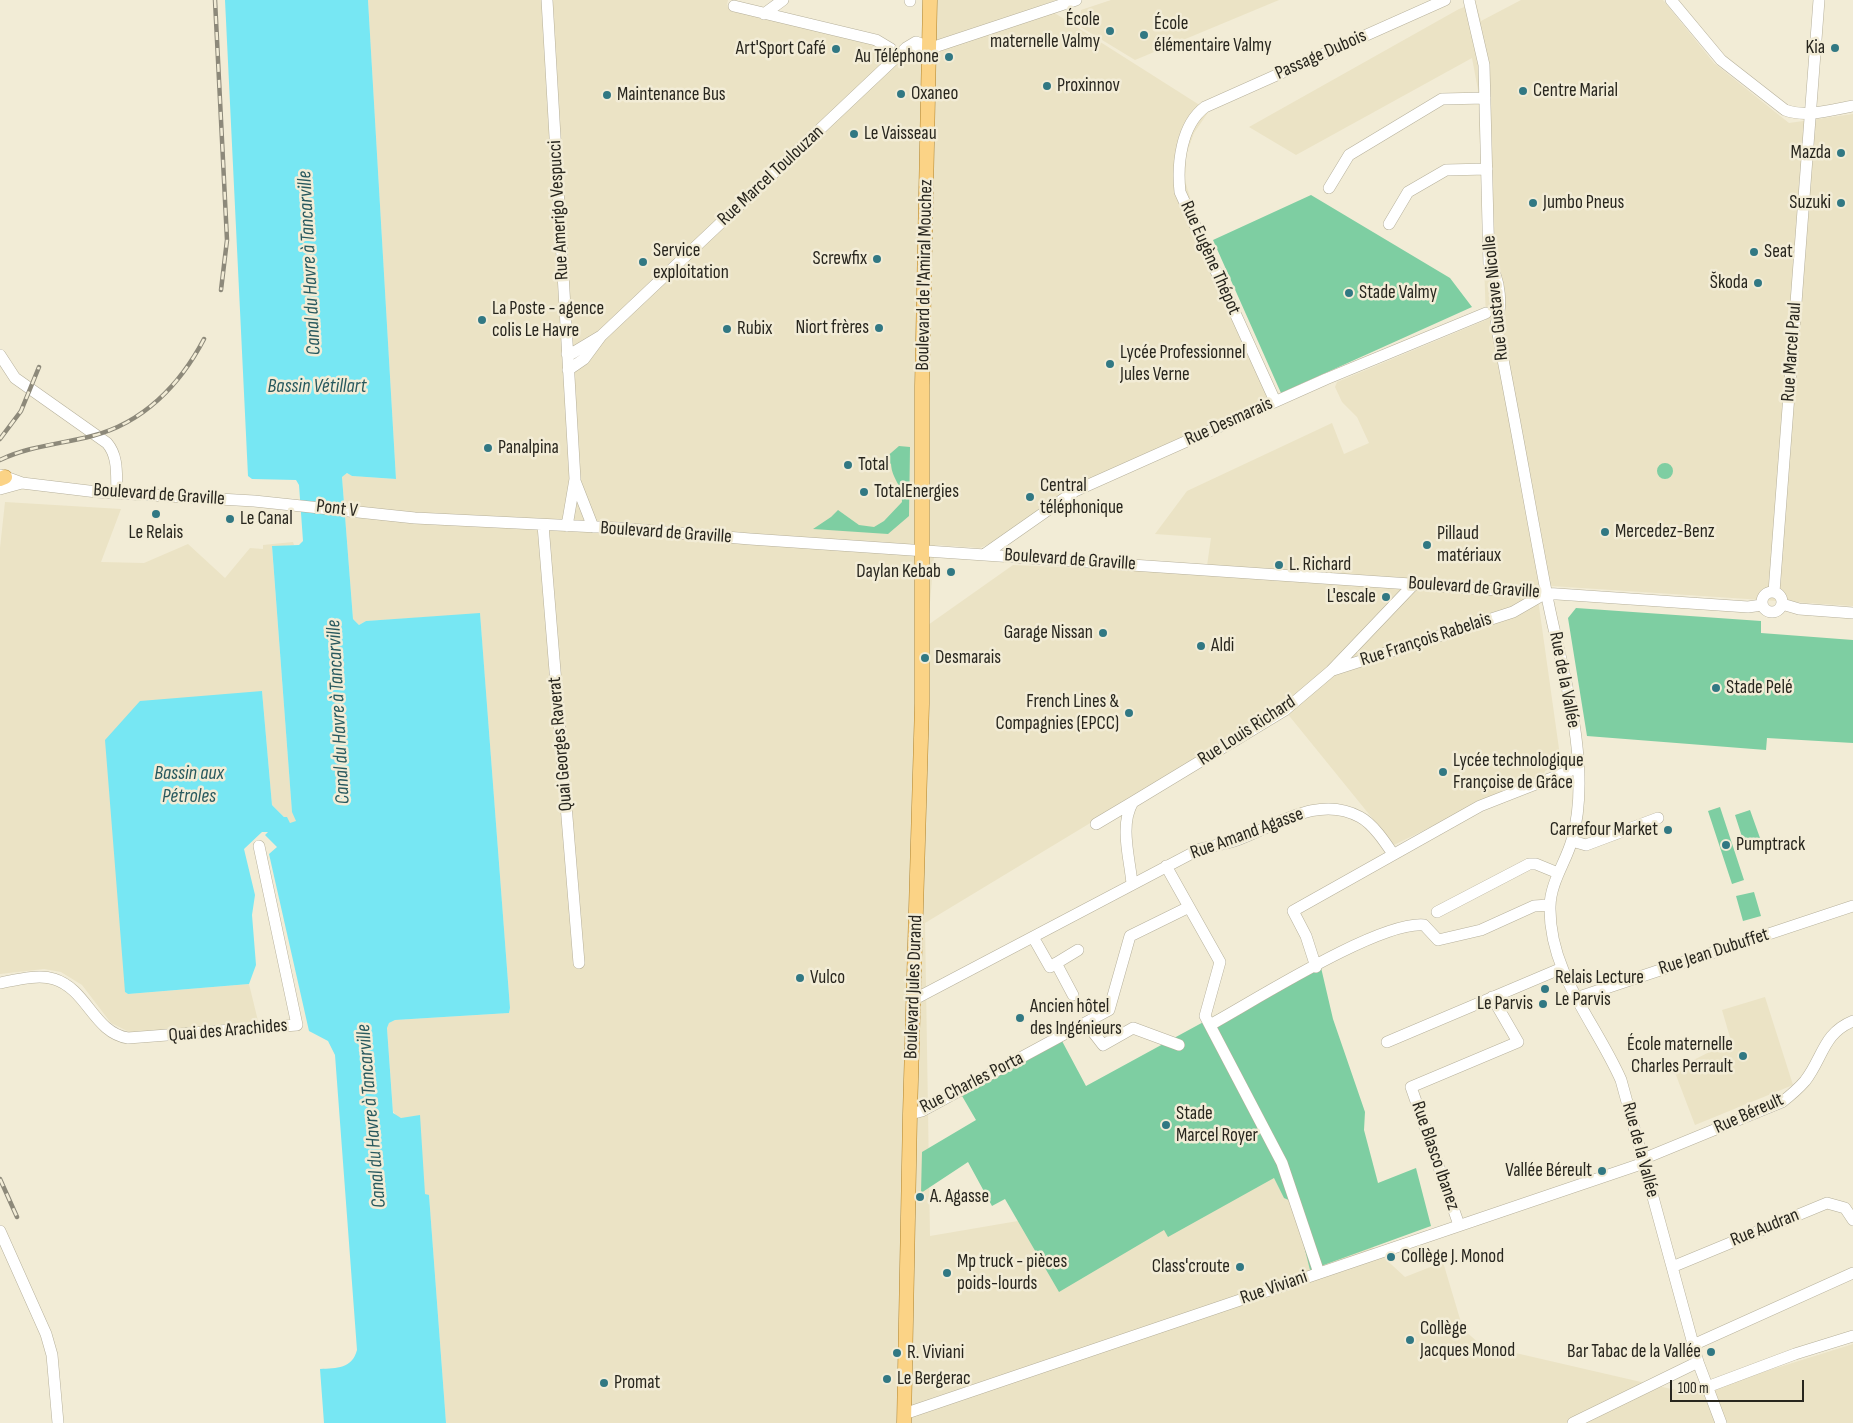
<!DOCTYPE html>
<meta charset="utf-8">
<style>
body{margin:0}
#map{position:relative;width:1853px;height:1423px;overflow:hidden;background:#f2ecd6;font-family:"Sofia Sans Condensed",sans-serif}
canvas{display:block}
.scale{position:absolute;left:1670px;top:1380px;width:134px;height:22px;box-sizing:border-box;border:2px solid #28261e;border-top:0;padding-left:6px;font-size:15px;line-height:18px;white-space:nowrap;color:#28261e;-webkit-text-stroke:4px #f2ecd6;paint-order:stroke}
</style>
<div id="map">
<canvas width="1853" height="1423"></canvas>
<div class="scale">100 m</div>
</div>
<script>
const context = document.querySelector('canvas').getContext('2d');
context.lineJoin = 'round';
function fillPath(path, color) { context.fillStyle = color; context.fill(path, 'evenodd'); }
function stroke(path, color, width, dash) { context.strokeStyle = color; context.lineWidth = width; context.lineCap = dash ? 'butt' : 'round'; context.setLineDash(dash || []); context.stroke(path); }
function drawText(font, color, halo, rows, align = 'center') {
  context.font = font + ' "Sofia Sans Condensed",sans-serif'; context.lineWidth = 5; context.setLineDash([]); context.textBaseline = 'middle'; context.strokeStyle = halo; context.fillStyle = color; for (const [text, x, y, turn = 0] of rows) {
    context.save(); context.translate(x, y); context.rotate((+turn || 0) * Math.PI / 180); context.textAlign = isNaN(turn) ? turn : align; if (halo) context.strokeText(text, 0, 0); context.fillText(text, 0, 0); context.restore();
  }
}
fillPath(new Path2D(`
 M 368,0 L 728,0 L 727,5 L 891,49 L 929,47 L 930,0 L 1056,0 L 1042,5 L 1209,111 L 1194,133 L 1186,155 L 1185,181 L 1193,207 L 1277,393 L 1069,489 L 1000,539 L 980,548 L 935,545 L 928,625 L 1013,565 L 1206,573 L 1211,538 L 1155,534 L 1187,491 L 1332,423 L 1344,454 L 1369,443 L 1357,417 L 1342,402 L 1335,387 L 1337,382 L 1486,320 L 1478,90 L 1472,58 L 1296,155 L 1249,127 L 1459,9 L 1476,3 L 1481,21 L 1521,0 L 1663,0 L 1714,63 L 1789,123 L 1853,114 L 1853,606 L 1536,585 L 1561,763 L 1545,771 L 1544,774 L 1506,790 L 1394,845 L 1282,707 L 925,923 L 930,1236 L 1293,1174 L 1405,1277 L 1443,1262 L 1463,1329 L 1481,1345 L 1693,1394 L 1853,1344 L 1853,1423 L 446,1423 L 429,1195 L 425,1195 L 401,1118 L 396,1116 L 393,1111 L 387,1028 L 389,1023 L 395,1020 L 509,1013 L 510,1008 L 480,614 L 366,621 L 359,625 L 353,619 L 342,477 L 347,473 L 352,476 L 396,479 Z
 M 1111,0 L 1279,0 L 1135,60 L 1079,26 L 1081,10 Z
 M 5,502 L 121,509 L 101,562 L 144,563 L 188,544 L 225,578 L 250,548 L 263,549 L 263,545 L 293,542 L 294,545 L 272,547 L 292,811 L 297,820 L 294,824 L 290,823 L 272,805 L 262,691 L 125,992 L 128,994 L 249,984 L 258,1021 L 131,1033 L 111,1023 L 82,985 L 61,972 L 44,969 L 0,974 L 0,548 Z
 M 1765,997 L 1793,1085 L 1695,1125 L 1674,1070 L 1731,1041 L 1722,1010 Z`), '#ebe3c5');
fillPath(new Path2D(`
 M 1311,195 L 1450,278 L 1472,307 L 1281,393 L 1213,240 Z
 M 899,446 L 910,447 L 909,516 L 888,534 L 813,529 L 831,517 L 838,510 L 859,525 L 874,527 L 884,521 L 902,502 C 902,483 892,480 891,464 L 884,459 Z
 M1657 471a8 8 0 1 1 16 0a8 8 0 1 1-16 0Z
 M 1576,608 L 1761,621 L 1761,633 L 1853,640 L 1853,743 L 1767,738 L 1766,750 L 1587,736 L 1568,618 Z
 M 1720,807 L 1744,880 L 1732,884 L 1708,811 Z
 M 1750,810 L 1760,838 L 1744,843 L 1735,815 Z
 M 1754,892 L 1761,916 L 1743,921 L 1736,896 Z
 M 1319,959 L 1333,1019 L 1365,1112 L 1364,1130 L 1378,1183 L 1416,1168 L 1431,1226 L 1310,1270 L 1293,1202 L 1284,1198 L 1274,1178 L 1168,1237 L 1164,1230 L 1059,1292 L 1005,1199 L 992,1206 L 968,1162 L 921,1193 L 922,1152 L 976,1120 L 962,1096 L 1062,1041 L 1086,1086 Z`), '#7ecea2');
fillPath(new Path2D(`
 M 225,0 L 368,0 L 396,479 L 352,476 L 347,473 L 342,477 L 353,619 L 359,625 L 366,621 L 480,613 L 510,1008 L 509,1013 L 395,1020 L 389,1023 L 387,1028 L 393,1113 L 401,1118 L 420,1115 L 425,1194 L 429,1195 L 446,1423 L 324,1423 L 320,1369 C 337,1368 352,1369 357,1350 L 335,1055 L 328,1041 L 309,1031 L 269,854 L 277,847 L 265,835 L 268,832 L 262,832 L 244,849 L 255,895 L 252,915 L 256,965 L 249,984 L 128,994 L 125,992 L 105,740 L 140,701 L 262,691 L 272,805 L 284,817 L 287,817 L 290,823 L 296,821 L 292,812 L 272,546 L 299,545 L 303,541 L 299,485 L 296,480 L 252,479 L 248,476 Z`), '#77e7f3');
const minor = new Path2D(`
 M 547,0 L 575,479 L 567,526
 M 910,0 L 910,1
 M 1469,0 L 1484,65 L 1489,265 C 1501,278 1502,308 1496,324 C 1514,413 1529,502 1546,591 C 1555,640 1570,688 1576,738 C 1580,770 1581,809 1572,840 C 1566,862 1550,883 1550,907 C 1549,973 1596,1023 1621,1080 L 1698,1362 L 1721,1423
 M 1671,0 L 1721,60 L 1785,110 C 1806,118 1831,110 1853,106
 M 734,6 L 876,40 L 891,49 L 897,57
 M 764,14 L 783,0
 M 897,57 L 913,54 L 1076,0
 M 1329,188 L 1349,155 L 1442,99 L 1485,98
 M 1389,224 L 1408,192 L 1446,170 L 1487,169
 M 567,354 L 571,354 L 601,336
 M 0,355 L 15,378 L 107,443 C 119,457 116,476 117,493
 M 568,370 L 584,359 L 601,336 L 906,48 L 916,42 L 929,47
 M 1275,401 L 1180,192 C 1177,164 1181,125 1205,107 L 1445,0
 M 0,475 L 22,483 L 97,492 L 254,501 L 415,518 L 618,528 L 750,539 L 1748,607 L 1762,605
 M 575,481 L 593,527
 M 0,489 L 22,483
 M 543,525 L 579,963
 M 985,554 L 1075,491 L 1326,379 L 1486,313
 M1762 602a10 10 0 1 1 20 0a10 10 0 1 1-20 0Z
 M 1774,592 L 1819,0
 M 1782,604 L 1799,609 L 1853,613
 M 1333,670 L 1513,612 L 1546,593
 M 1096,824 L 1133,802
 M 1572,841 L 1586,845 L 1658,818
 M 1166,866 L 1220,962 L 1205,1016 L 1282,1163 L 1319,1273
 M 1132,884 C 1130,859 1119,825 1133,802 L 1285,710 L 1331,671 L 1414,584
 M 1437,912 L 1529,864 L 1536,864 L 1558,873
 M 1033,937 L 1050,967 L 1078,950
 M 1056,963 L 1073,995
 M 1316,967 L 1306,936 L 1293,911 L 1480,806 L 1577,768
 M 0,983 C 16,980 38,974 54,979 C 87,989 94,1033 128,1038 L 297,1025 L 259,846
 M 1576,998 L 1853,906
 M 913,1000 L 1200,849 C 1212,846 1225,844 1237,840 C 1276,826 1318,794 1360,817 C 1373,824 1385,842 1393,854
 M 1086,1023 L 1103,1045 L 1133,1028 L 1179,1045
 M 1210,1025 C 1254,1001 1379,921 1424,925 L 1438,940 L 1481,930 L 1534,906 L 1549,905
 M 1387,1042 L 1562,968
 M 910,1114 L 922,1111 L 1109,1010 L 1130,936 L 1189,907
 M 1643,1159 L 1782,1102 C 1791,1095 1798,1089 1805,1081 C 1823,1058 1823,1033 1853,1021
 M 1459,1225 L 1411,1087 L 1518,1042 L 1492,997
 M 0,1231 L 46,1334 L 52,1355 L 58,1423
 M 1672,1267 L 1827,1203 L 1845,1208 L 1853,1220
 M 1693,1345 L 1853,1273
 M 1707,1387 L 1795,1354 L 1853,1336
 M 904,1414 L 1644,1163
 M 1573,1423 L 1698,1362`);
const major = new Path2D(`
 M 0,479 L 5,477
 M 904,1423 L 910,1114 L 922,704 L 922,386 L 930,0`);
stroke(minor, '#b6b09b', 12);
stroke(major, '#b0842e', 15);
stroke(minor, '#fff', 11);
stroke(major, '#fbd386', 14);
const rail = new Path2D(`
 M 215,0 L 227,240 L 221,290
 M 0,439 L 21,411 L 39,367
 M 0,460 C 29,446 61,444 92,436 C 143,423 180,385 204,339
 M 0,1179 L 17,1217`);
stroke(rail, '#8d897a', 4.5);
stroke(rail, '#f2ecd6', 2.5, [8]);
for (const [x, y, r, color] of [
 [1110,31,5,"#317883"],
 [1144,35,5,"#317883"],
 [1835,48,5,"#317883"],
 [836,49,5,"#317883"],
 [949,57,5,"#317883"],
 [1047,86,5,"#317883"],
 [1523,91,5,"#317883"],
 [901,94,5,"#317883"],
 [607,95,5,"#317883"],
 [854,134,5,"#317883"],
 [1841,153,5,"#317883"],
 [1533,203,5,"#317883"],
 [1841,203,5,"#317883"],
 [1754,252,5,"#317883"],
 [877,259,5,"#317883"],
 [643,262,5,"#317883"],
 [1758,283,5,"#317883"],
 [1349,293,5,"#317883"],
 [482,320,5,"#317883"],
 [879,328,5,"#317883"],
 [727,329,5,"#317883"],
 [1110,364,5,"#317883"],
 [488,448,5,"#317883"],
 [848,465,5,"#317883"],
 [864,492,5,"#317883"],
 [1030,497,5,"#317883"],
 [156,514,5,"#317883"],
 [230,519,5,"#317883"],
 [1605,532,5,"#317883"],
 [1427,545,5,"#317883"],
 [1279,565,5,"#317883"],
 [951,572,5,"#317883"],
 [1386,597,5,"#317883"],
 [1103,633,5,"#317883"],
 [1201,646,5,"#317883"],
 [925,658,5,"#317883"],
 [1716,688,5,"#317883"],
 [1129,713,5,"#317883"],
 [1443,772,5,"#317883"],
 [1668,830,5,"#317883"],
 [1726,845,5,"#317883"],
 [800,978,5,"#317883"],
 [1545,989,5,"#317883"],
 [1543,1004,5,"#317883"],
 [1020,1018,5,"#317883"],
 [1743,1056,5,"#317883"],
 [1166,1125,5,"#317883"],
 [1602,1171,5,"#317883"],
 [920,1197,5,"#317883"],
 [1391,1257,5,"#317883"],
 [1240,1267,5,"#317883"],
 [947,1273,5,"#317883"],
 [1410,1340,5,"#317883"],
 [1711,1352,5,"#317883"],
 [897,1353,5,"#317883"],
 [887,1379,5,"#317883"],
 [604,1383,5,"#317883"]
]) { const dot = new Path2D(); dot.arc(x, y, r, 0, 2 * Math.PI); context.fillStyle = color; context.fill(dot); stroke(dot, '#f2ecd6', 2); }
drawText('19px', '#28261e', '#f2ecd6', [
 ["École",1100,20,"right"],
 ["maternelle Valmy",1100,42,"right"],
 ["École",1154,24],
 ["élémentaire Valmy",1154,46],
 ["Kia",1825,48,"right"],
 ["Art'Sport Café",826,49,"right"],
 ["Au Téléphone",939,57,"right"],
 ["Proxinnov",1057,86],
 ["Centre Marial",1533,91],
 ["Oxaneo",911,94],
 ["Maintenance Bus",617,95],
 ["Le Vaisseau",864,134],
 ["Mazda",1831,153,"right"],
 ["Jumbo Pneus",1543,203],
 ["Suzuki",1831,203,"right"],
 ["Service",653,251],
 ["exploitation",653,273],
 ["Seat",1764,252],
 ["Screwfix",867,259,"right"],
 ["Škoda",1748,283,"right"],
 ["Stade Valmy",1359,293],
 ["La Poste - agence",492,309],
 ["colis Le Havre",492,331],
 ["Niort frères",869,328,"right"],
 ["Rubix",737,329],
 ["Lycée Professionnel",1120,353],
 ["Jules Verne",1120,375],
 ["Panalpina",498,448],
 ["Total",858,465],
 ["Central",1040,486],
 ["téléphonique",1040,508],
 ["TotalEnergies",874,492],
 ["Le Canal",240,519],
 ["Mercedez-Benz",1615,532],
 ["Le Relais",156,533,"center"],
 ["Pillaud",1437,534],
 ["matériaux",1437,556],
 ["L. Richard",1289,565],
 ["Daylan Kebab",941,572,"right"],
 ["L'escale",1376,597,"right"],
 ["Garage Nissan",1093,633,"right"],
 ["Aldi",1211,646],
 ["Desmarais",935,658],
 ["Stade Pelé",1726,688],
 ["French Lines &",1119,702,"right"],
 ["Compagnies (EPCC)",1119,724,"right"],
 ["Lycée technologique",1453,761],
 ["Françoise de Grâce",1453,783],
 ["Carrefour Market",1658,830,"right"],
 ["Pumptrack",1736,845],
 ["Vulco",810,978],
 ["Relais Lecture",1555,978],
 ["Le Parvis",1555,1000],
 ["Le Parvis",1533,1004,"right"],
 ["Ancien hôtel",1030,1007],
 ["des Ingénieurs",1030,1029],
 ["École maternelle",1733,1045,"right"],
 ["Charles Perrault",1733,1067,"right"],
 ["Stade",1176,1114],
 ["Marcel Royer",1176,1136],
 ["Vallée Béreult",1592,1171,"right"],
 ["A. Agasse",930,1197],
 ["Collège J. Monod",1401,1257],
 ["Mp truck - pièces",957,1262],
 ["poids-lourds",957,1284],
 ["Class'croute",1230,1267,"right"],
 ["Collège",1420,1329],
 ["Jacques Monod",1420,1351],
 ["Bar Tabac de la Vallée",1701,1352,"right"],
 ["R. Viviani",907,1353],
 ["Le Bergerac",897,1379],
 ["Promat",614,1383]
], 'left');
drawText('19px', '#28261e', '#f2ecd6', [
 ["Passage Dubois",1321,55,-24],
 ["Rue Marcel Toulouzan",771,176,-43],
 ["Rue Amerigo Vespucci",559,210,-93],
 ["Rue Eugène Thépot",1210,258,66],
 ["Boulevard de l'Amiral Mouchez",925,275,-89],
 ["Rue Gustave Nicolle",1496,298,-96],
 ["Rue Marcel Paul",1792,352,-86],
 ["Rue Desmarais",1229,422,-24],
 ["Boulevard de Graville",159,495,4],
 ["Pont V",337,509,7],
 ["Boulevard de Graville",666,533,4],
 ["Boulevard de Graville",1070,560,4],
 ["Boulevard de Graville",1474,588,4],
 ["Rue François Rabelais",1426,640,-18],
 ["Rue de la Vallée",1564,680,79],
 ["Rue Louis Richard",1247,731,-33],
 ["Quai Georges Raverat",561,744,-95],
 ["Rue Amand Agasse",1247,834,-20],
 ["Rue Jean Dubuffet",1714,952,-18],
 ["Boulevard Jules Durand",914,987,-88],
 ["Quai des Arachides",228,1031,-5],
 ["Rue Charles Porta",972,1083,-27],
 ["Rue Béreult",1749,1114,-24],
 ["Rue de la Vallée",1640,1150,75],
 ["Rue Blasco Ibanez",1435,1156,71],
 ["Rue Audran",1765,1228,-22],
 ["Rue Viviani",1274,1288,-19]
]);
drawText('italic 20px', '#28595e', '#f2ecd6', [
 ["Canal du Havre à Tancarville",310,263,-93],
 ["Bassin Vétillart",317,387],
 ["Canal du Havre à Tancarville",339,712,-93],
 ["Bassin aux",189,774],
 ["Pétroles",189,797],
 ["Canal du Havre à Tancarville",372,1116,-95]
]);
</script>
